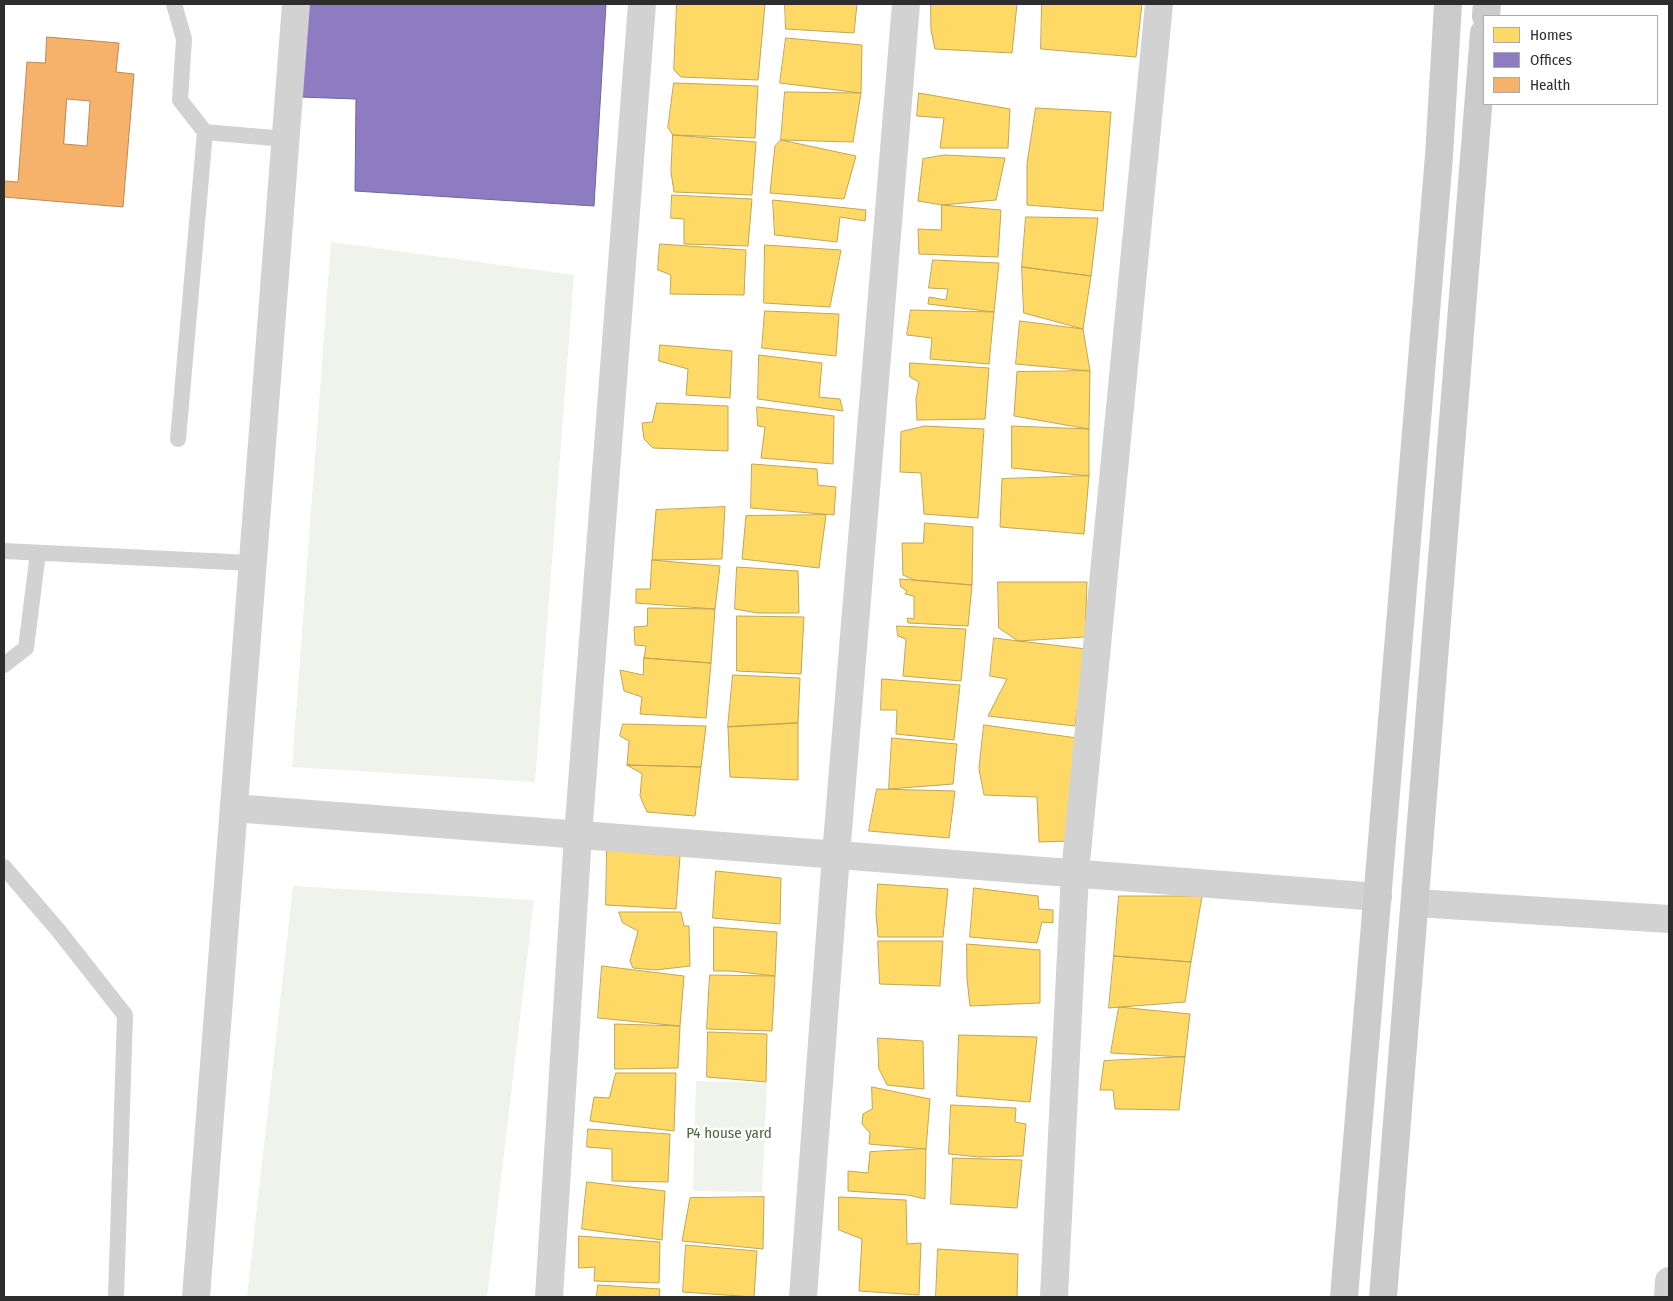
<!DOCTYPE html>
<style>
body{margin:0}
#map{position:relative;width:1673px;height:1301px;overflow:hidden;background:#fff;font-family:"Fira Sans Condensed",sans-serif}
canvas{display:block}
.frame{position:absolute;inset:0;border:5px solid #2d2d2d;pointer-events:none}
.legend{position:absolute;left:1483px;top:15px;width:175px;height:90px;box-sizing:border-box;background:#fff;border:1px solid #ababab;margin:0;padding:6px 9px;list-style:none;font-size:15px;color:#2d2d2d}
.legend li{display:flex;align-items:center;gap:10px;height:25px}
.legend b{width:25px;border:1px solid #ababab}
</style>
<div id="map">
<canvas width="1673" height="1301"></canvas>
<div class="frame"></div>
<ul class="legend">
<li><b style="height:14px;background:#ffd966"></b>Homes</li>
<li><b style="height:14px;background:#8e7cc3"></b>Offices</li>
<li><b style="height:14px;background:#f6b26b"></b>Health</li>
</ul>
</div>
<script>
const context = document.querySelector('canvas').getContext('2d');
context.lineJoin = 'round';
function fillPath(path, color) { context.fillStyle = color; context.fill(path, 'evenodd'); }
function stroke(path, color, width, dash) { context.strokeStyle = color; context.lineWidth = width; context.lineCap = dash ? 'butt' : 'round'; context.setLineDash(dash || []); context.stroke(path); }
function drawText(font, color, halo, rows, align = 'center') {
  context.font = font + ' "Fira Sans Condensed",sans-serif'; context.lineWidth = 5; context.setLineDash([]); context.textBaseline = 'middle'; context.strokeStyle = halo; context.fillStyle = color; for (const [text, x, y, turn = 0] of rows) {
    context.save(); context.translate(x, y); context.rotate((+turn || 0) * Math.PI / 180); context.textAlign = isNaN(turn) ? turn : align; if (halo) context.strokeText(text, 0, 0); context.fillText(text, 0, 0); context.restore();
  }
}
fillPath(new Path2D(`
 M 331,242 L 574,275 L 535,782 L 292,767 Z
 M 293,886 L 534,900 L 487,1297 L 247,1297 Z
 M 696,1081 L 767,1083 L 762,1192 L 693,1191 Z`), '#eff3eb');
const homes = new Path2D(`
 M 677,4 L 765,4 L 758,80 L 681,77 L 674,70 Z
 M 785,4 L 857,4 L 854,33 L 786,29 Z
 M 931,4 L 1017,4 L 1012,53 L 935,49 L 931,30 Z
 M 1042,4 L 1142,4 L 1136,57 L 1041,49 Z
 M 786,38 L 862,45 L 861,93 L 780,83 Z
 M 674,83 L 758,86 L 755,138 L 673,135 L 668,128 Z
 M 785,92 L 861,93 L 853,142 L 781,140 Z
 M 919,93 L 1010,109 L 1008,148 L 940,148 L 944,118 L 917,116 Z
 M 1036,108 L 1111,112 L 1103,211 L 1027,205 L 1027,164 Z
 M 673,135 L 756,142 L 752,195 L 674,192 L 671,172 Z
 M 781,140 L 856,156 L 844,199 L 770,193 L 775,146 Z
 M 945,155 L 1005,158 L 996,200 L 942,205 L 918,201 L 923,159 Z
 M 672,195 L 752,199 L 748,246 L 684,244 L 684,219 L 671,218 Z
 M 773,200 L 866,210 L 865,221 L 840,217 L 837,242 L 775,235 Z
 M 942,205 L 1001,210 L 998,257 L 919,254 L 918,229 L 941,230 Z
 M 1026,217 L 1098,218 L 1091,276 L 1022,267 Z
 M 660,244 L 746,250 L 744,295 L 670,294 L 671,275 L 658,270 Z
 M 765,245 L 841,250 L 830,307 L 764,303 Z
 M 933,260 L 999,263 L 994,312 L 928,304 L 929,297 L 946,300 L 948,289 L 929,288 Z
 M 1022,267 L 1091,276 L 1083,329 L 1024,313 Z
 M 911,310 L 994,312 L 989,364 L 930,359 L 932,338 L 907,335 Z
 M 765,311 L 839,314 L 836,356 L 762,348 Z
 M 1020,321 L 1083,329 L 1090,371 L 1016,364 Z
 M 660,345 L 732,351 L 730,398 L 686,395 L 688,369 L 659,361 Z
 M 759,355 L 822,363 L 819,397 L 840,399 L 843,411 L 758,399 Z
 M 910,363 L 989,368 L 985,419 L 917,420 L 916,399 L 919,382 L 910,377 Z
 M 1090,371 L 1089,429 L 1014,416 L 1017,372 Z
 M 657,403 L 728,406 L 728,451 L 653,448 L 644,439 L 642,423 L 652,422 Z
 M 757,407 L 834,416 L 833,464 L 761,458 L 765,427 L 758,426 Z
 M 925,426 L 984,429 L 978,518 L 924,514 L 921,473 L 900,472 L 901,432 Z
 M 1012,426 L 1089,429 L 1089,476 L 1012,468 Z
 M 752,464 L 817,469 L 818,485 L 836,487 L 834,515 L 751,508 Z
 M 1089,476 L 1084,534 L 1000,527 L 1002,479 Z
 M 725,507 L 722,559 L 652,560 L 656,510 Z
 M 826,515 L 819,568 L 742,559 L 746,516 Z
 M 925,523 L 973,527 L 972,585 L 914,580 L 903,575 L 902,543 L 923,543 Z
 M 652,560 L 720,566 L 715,609 L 636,603 L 636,589 L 650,589 Z
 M 737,567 L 798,571 L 799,613 L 757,613 L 735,609 Z
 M 900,579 L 972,585 L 968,626 L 908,623 L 907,618 L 914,619 L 914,596 L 905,594 L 907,591 L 901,587 Z
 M 998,582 L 1087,582 L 1085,637 L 1018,641 L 999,628 Z
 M 648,608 L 715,609 L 711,663 L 644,658 L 646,646 L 635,645 L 634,627 L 647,626 Z
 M 737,616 L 804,617 L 801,674 L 737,671 Z
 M 897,626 L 966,629 L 961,681 L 903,676 L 906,639 L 898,636 Z
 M 994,638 L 1086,649 L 1075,726 L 988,716 L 1007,679 L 990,676 Z
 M 644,658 L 711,663 L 706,718 L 640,714 L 642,697 L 624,691 L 620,670 L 643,675 Z
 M 733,675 L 800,678 L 798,723 L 728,727 Z
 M 882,679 L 960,685 L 954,740 L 896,734 L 897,710 L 881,710 Z
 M 798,723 L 798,780 L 730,777 L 728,727 Z
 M 623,724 L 706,726 L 701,767 L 627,765 L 629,741 L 620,736 Z
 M 984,725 L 1077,738 L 1069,841 L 1039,842 L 1037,797 L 984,795 L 979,769 Z
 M 892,738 L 957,744 L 953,784 L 889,789 Z
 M 627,765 L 701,767 L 695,816 L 647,812 L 640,796 L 642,774 Z
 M 877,789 L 955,791 L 949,838 L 869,831 Z
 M 607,850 L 680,856 L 676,909 L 606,905 Z
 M 716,871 L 781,878 L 780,924 L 713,918 Z
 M 878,884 L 948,889 L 943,937 L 878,937 L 876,914 Z
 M 974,888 L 1038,896 L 1039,909 L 1053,910 L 1053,923 L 1042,922 L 1037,943 L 970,937 Z
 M 1119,896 L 1202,896 L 1191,962 L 1114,956 Z
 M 619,912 L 681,912 L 684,926 L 689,926 L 690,966 L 656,970 L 633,968 L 630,961 L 638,931 L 623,923 Z
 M 714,927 L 777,932 L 775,976 L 731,971 L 714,971 Z
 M 878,941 L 943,941 L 940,986 L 880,984 Z
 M 967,944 L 1040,950 L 1040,1003 L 970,1006 L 967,979 Z
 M 1114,956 L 1191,962 L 1185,1002 L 1109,1008 Z
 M 602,966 L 684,976 L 680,1026 L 598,1018 Z
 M 710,975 L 775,976 L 772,1031 L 707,1029 Z
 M 1119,1007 L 1190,1014 L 1185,1057 L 1111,1053 Z
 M 615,1024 L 680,1026 L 678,1068 L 615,1069 Z
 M 708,1032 L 767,1034 L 766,1082 L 707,1077 Z
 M 959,1035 L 1037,1037 L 1030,1102 L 957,1096 Z
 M 878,1038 L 923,1041 L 924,1089 L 887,1085 L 879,1069 Z
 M 1185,1057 L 1179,1110 L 1115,1109 L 1113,1090 L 1100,1090 L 1104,1061 Z
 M 616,1073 L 676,1073 L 674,1131 L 590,1121 L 594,1097 L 609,1098 Z
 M 872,1087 L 930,1099 L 926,1149 L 869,1144 L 870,1133 L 862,1124 L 863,1114 L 872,1109 Z
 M 951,1105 L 1016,1108 L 1015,1122 L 1026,1124 L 1023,1156 L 979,1157 L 949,1154 Z
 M 588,1129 L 670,1134 L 668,1182 L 612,1181 L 612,1149 L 587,1147 Z
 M 926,1149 L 925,1199 L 908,1195 L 848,1191 L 848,1171 L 868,1173 L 870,1152 Z
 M 953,1158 L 1022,1160 L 1017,1208 L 951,1204 Z
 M 587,1182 L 665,1191 L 662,1240 L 582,1229 Z
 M 764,1197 L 763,1249 L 682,1241 L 690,1198 Z
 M 839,1197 L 906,1200 L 907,1244 L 921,1243 L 919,1295 L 859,1291 L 862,1239 L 839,1230 Z
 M 579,1236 L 660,1242 L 659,1283 L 594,1281 L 595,1267 L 579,1268 Z
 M 686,1245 L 757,1251 L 754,1297 L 683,1292 Z
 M 938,1249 L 1018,1254 L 1017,1297 L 936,1297 Z
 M 598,1285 L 660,1289 L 659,1297 L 597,1297 Z`);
fillPath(homes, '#ffd966');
stroke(homes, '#c0a555', 1);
const offices = new Path2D(`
 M 308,4 L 606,4 L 594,206 L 355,191 L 356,99 L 300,97 Z`);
fillPath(offices, '#8e7cc3');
stroke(offices, '#716496', 1);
const health = new Path2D(`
 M 47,37 L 119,43 L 116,72 L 134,74 L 123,207 L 4,197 L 4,181 L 18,182 L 27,62 L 45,63 ZM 67,99 L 90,101 L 87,146 L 64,144 Z`);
fillPath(health, '#f6b26b');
stroke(health, '#ba8a58', 1);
stroke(new Path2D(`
 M 174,4 L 184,39 L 180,100 L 205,132
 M 178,439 L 205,132 L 285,139
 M 4,551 L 251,563
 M 4,665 L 26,648 L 38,553
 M 4,867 L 58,930 L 125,1015 L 116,1297`), '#d2d2d2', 16);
stroke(new Path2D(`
 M 234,808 L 1378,897
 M 1416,903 L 1669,919
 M 196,1297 L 296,4
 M 549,1297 L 578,835 L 642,4
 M 803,1297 L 836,855 L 906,4
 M 1054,1297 L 1075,873 L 1159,4
 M 1668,1297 L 1669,1281`), '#d2d2d2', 28);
stroke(new Path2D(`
 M 1486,16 L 1487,4
 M 1344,1297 L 1439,156 L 1448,4
 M 1383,1297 L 1484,33`), '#cbcbcb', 28);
drawText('15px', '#4d673c', '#fff', [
 ["P4 house yard",729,1134]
]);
</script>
